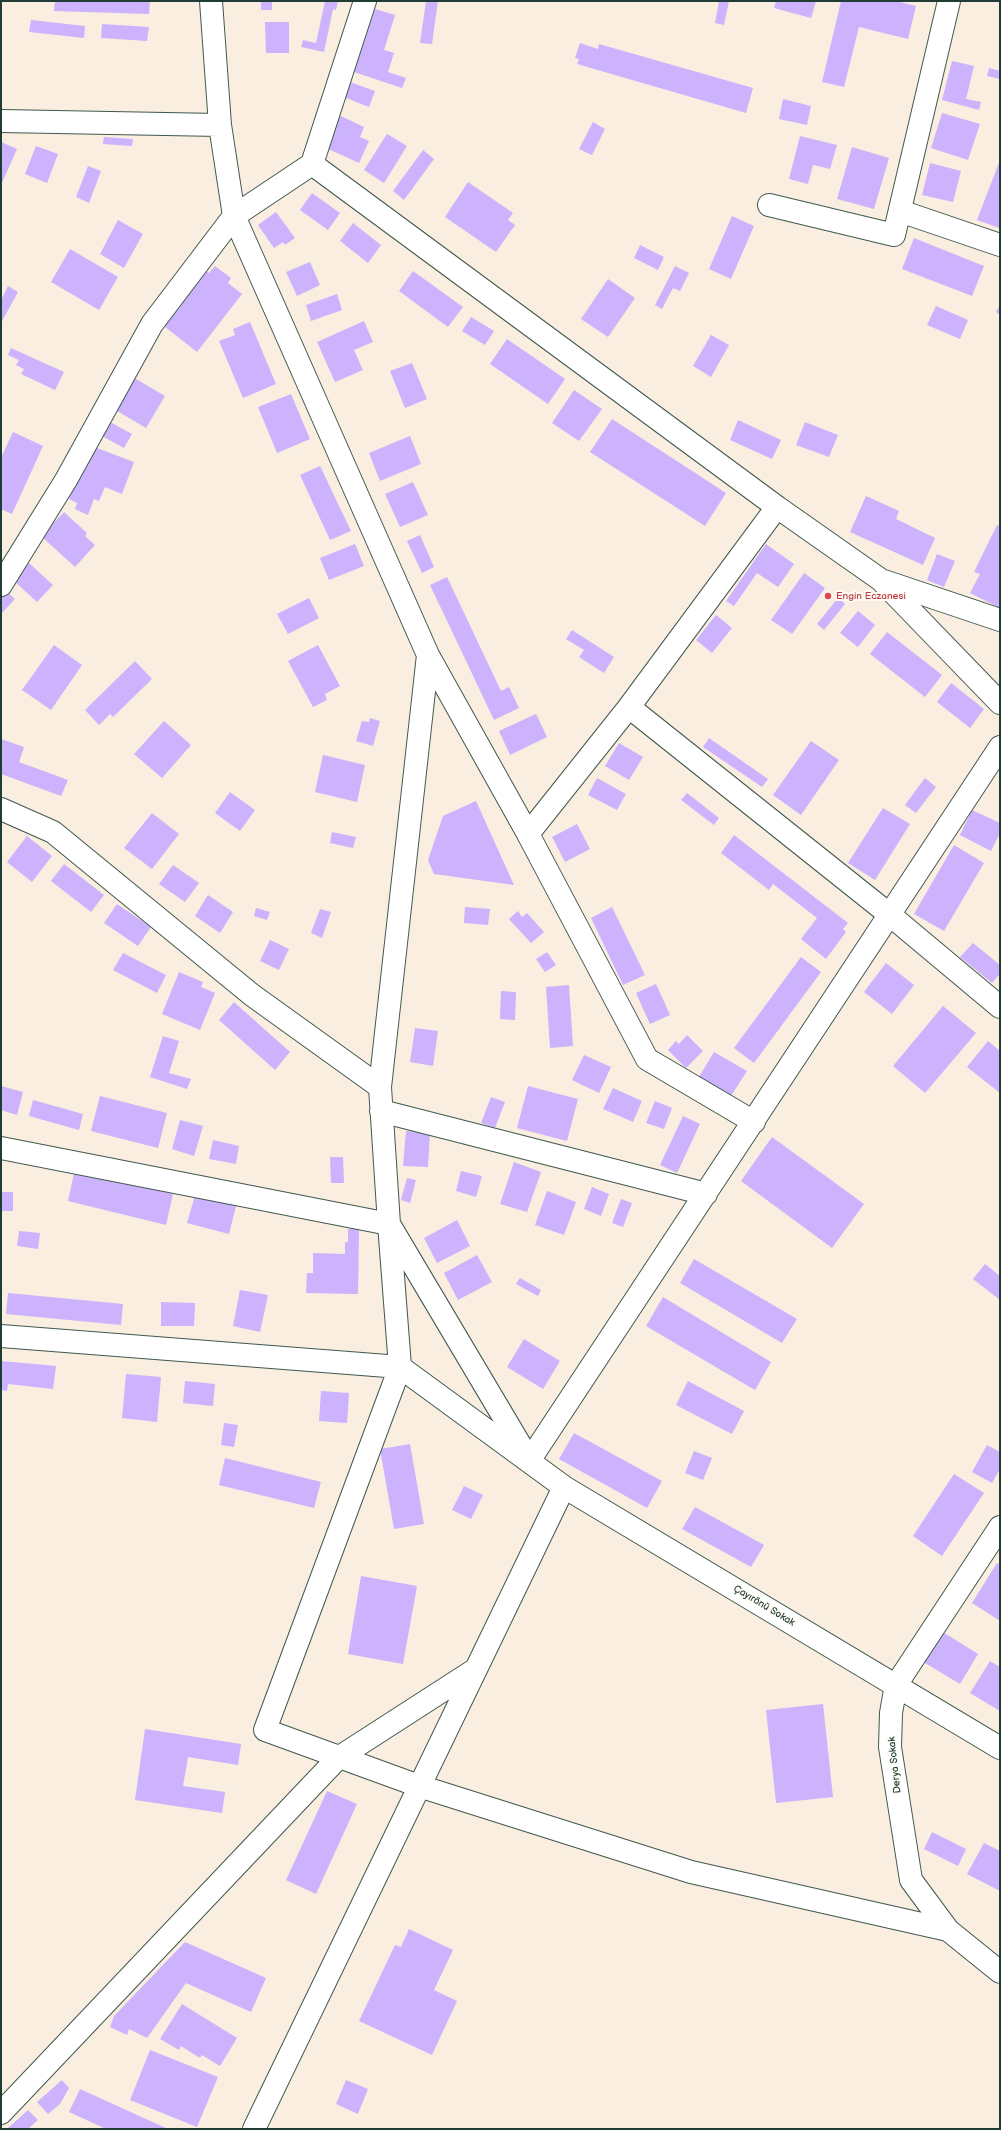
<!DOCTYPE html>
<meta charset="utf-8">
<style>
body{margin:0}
#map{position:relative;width:1001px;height:2130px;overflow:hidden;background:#f9eedf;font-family:"Balsamiq Sans",sans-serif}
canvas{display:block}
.frame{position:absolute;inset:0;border:2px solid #1f3d34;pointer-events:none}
</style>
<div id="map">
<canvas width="1001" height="2130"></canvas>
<div class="frame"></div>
</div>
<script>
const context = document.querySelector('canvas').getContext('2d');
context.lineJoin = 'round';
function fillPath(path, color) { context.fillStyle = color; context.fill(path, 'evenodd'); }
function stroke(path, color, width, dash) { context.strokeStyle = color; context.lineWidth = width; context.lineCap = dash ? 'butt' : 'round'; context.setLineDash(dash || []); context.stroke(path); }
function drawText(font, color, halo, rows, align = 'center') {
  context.font = font + ' "Balsamiq Sans",sans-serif'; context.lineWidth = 4; context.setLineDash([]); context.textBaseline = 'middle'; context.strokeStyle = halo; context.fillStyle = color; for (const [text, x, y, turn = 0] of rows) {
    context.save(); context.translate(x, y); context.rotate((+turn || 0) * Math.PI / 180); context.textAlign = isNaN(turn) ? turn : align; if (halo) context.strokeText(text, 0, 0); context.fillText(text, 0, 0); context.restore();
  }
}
fillPath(new Path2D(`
 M 55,1 L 150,1 L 149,14 L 54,11 Z
 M 261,1 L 272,1 L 272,10 L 261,10 Z
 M 325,1 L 338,1 L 336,10 L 333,9 L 324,52 L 301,47 L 303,40 L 316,43 Z
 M 426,1 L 438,1 L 432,44 L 420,43 Z
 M 719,1 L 729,1 L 724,25 L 715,23 Z
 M 776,1 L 816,1 L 811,18 L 774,8 Z
 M 841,1 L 896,1 L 916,6 L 908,39 L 859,27 L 844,87 L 822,82 Z
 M 375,9 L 395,15 L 384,50 L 394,53 L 388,72 L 406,78 L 402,88 L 354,72 Z
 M 31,20 L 85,26 L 84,38 L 29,32 Z
 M 265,22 L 289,22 L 289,53 L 266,53 Z
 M 102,24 L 149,27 L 147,41 L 101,38 Z
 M 580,43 L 598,49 L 599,44 L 753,88 L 746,113 L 577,64 L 579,59 L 575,58 Z
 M 952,61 L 974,66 L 966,99 L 981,102 L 979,110 L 942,100 Z
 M 989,68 L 1000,71 L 1000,79 L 987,76 Z
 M 347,81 L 375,91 L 369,107 L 341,96 Z
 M 783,99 L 811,106 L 807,125 L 779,119 Z
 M 942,113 L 980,124 L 968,160 L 931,148 Z
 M 339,115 L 364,127 L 360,137 L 369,141 L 359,163 L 324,147 Z
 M 593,122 L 605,129 L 592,155 L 579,149 Z
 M 387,134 L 407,146 L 384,183 L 364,170 Z
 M 800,136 L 837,145 L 830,169 L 813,165 L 808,184 L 789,179 Z
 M 104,137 L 133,139 L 132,146 L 103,144 Z
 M 1,142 L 17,149 L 1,185 Z
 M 36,146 L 58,154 L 47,183 L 25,174 Z
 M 852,147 L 889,158 L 874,209 L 837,199 Z
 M 423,150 L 434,159 L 404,200 L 393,191 Z
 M 1000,160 L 1000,225 L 999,228 L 977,220 Z
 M 930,163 L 961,171 L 953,202 L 922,195 Z
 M 88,166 L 101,171 L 89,203 L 76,197 Z
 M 468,182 L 513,213 L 508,220 L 515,225 L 496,252 L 445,217 Z
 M 312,193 L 340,213 L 328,230 L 300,210 Z
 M 276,212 L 295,238 L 285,245 L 283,242 L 274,248 L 258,225 Z
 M 732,216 L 754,226 L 731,279 L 709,269 Z
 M 118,220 L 143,234 L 124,268 L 100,254 Z
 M 353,223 L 381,245 L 368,263 L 340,241 Z
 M 914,238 L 984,266 L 972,296 L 902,269 Z
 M 640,245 L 664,257 L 658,270 L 634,258 Z
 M 70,249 L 118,277 L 99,310 L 51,282 Z
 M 310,262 L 320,285 L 297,296 L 286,272 Z
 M 215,266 L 231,278 L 228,283 L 242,294 L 197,352 L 160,323 L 203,268 L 209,273 Z
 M 675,266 L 689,273 L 680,291 L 673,288 L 662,309 L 655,305 Z
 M 413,271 L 463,307 L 448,327 L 399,291 Z
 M 608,279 L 635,298 L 608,337 L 581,319 Z
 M 8,286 L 18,292 L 1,323 L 1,300 Z
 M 337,294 L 342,310 L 311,321 L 306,305 Z
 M 1000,305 L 1000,315 L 996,312 Z
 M 936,306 L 968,320 L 960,339 L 927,325 Z
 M 471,317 L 494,331 L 485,345 L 462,331 Z
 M 364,321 L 373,342 L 354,350 L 363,370 L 335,382 L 317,342 Z
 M 250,322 L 276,384 L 243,398 L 219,341 L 235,335 L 233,329 Z
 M 711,335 L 729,345 L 711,377 L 693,366 Z
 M 507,339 L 565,379 L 548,404 L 490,364 Z
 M 11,348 L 64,372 L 55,390 L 21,374 L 24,369 L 16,365 L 19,360 L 8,355 Z
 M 412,363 L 427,399 L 405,408 L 390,371 Z
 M 131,376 L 165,396 L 146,428 L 112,408 Z
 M 574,390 L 602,409 L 579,441 L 552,423 Z
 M 291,394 L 310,439 L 277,453 L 258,407 Z
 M 612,419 L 726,493 L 705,526 L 590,452 Z
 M 738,420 L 781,440 L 772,459 L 730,440 Z
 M 110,422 L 132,434 L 124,448 L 102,436 Z
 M 805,422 L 838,435 L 829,457 L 796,445 Z
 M 13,432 L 43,446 L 12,514 L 1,509 L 1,458 Z
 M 410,436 L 421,464 L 380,481 L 369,453 Z
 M 89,445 L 134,462 L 122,494 L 105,487 L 99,501 L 94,499 L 88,515 L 75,509 L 77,503 L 69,499 Z
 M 320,466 L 351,531 L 330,540 L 300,475 Z
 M 413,482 L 428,515 L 400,527 L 385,494 Z
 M 866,496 L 899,511 L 896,519 L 935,538 L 923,565 L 850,532 Z
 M 64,512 L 87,533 L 85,536 L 95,545 L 75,567 L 41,536 Z
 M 997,525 L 1000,526 L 1000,608 L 970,593 L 980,574 L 974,572 Z
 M 420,535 L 434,567 L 422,573 L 407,541 Z
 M 355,544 L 364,566 L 329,580 L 320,558 Z
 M 766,544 L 794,564 L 778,587 L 757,573 L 734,606 L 726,601 Z
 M 937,554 L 955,561 L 944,587 L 927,580 Z
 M 29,563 L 53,585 L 37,602 L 13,580 Z
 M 804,573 L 825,588 L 792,634 L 771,620 Z
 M 447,577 L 501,691 L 509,687 L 519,708 L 494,720 L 430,585 Z
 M 3,588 L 15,599 L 1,614 L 1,590 Z
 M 309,598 L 319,618 L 288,634 L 277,614 Z
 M 838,598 L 845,604 L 824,630 L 817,624 Z
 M 858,611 L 875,625 L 858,647 L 840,633 Z
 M 716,615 L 732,628 L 712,653 L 696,640 Z
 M 572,630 L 614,657 L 604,673 L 579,657 L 584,650 L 566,639 Z
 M 887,632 L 942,675 L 925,697 L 870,654 Z
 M 54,645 L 82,665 L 51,710 L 22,690 Z
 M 318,645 L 340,686 L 325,694 L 327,700 L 313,707 L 288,661 Z
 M 135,661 L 152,679 L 113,717 L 110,714 L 99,725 L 85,710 Z
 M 951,683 L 984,709 L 970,728 L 937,702 Z
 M 536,714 L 547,737 L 510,755 L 499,731 Z
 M 370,718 L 380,721 L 373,746 L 356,741 L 362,721 L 369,722 Z
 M 164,721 L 191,745 L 162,778 L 134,754 Z
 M 709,738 L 768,779 L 762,787 L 703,747 Z
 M 1,739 L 24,747 L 19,762 L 68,780 L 61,796 L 1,774 Z
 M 811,741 L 839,760 L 801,815 L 773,795 Z
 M 619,743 L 643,757 L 629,780 L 605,766 Z
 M 323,755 L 365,765 L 357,802 L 315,792 Z
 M 597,778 L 626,794 L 617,810 L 588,795 Z
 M 925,778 L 936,787 L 916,813 L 905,805 Z
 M 230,792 L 255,810 L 240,831 L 215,813 Z
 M 687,793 L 719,818 L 714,825 L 681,800 Z
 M 476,801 L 514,885 L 434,874 L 428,860 L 443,816 Z
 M 883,808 L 910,824 L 875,880 L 848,863 Z
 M 972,810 L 1000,823 L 1000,833 L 991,851 L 960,835 Z
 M 152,813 L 179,834 L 152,869 L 124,848 Z
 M 577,824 L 590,849 L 565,862 L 552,837 Z
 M 332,832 L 356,837 L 353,848 L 330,843 Z
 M 734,835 L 848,923 L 843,929 L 846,932 L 826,959 L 801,939 L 817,918 L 773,884 L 769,890 L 721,853 Z
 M 27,836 L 52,856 L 32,882 L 7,862 Z
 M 954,845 L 984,863 L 944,931 L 914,914 Z
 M 64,864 L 104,895 L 91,912 L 51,881 Z
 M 173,865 L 199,883 L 185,902 L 159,884 Z
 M 208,895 L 233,912 L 220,933 L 195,916 Z
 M 117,904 L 151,927 L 138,946 L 104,923 Z
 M 465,907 L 490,909 L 488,925 L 464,923 Z
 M 612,907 L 645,975 L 623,985 L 591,918 Z
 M 256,908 L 270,912 L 267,920 L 254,916 Z
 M 320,909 L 331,912 L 322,938 L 311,933 Z
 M 518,911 L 522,917 L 527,913 L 544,932 L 531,943 L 509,919 Z
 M 270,940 L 289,949 L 279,970 L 260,961 Z
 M 973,943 L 1000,965 L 1000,974 L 992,983 L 960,957 Z
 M 547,952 L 556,965 L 545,972 L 536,959 Z
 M 123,953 L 166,975 L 157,993 L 113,970 Z
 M 801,957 L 821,972 L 754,1063 L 734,1048 Z
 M 886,963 L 914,985 L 892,1014 L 864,992 Z
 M 179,972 L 203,982 L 201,987 L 215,993 L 200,1030 L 162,1014 Z
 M 656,984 L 670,1015 L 650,1024 L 636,993 Z
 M 569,985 L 573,1046 L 550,1048 L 546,987 Z
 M 501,991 L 516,992 L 515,1020 L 500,1019 Z
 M 234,1002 L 290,1052 L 275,1070 L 219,1020 Z
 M 943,1006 L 976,1033 L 925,1093 L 893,1066 Z
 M 415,1028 L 438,1031 L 433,1066 L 410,1062 Z
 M 687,1035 L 703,1051 L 686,1068 L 668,1050 L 676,1041 L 679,1044 Z
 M 163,1036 L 179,1041 L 169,1073 L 191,1079 L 187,1089 L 150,1077 Z
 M 988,1041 L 1000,1051 L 1000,1093 L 967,1067 Z
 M 714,1052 L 747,1071 L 731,1096 L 699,1077 Z
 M 584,1055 L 611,1067 L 599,1093 L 572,1080 Z
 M 1,1086 L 23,1092 L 17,1115 L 1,1110 Z
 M 528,1086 L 578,1099 L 567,1141 L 517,1128 Z
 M 613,1088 L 642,1101 L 633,1122 L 603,1109 Z
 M 100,1096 L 167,1113 L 158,1148 L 91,1131 Z
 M 491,1097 L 505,1102 L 495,1128 L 481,1123 Z
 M 33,1100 L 83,1114 L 79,1130 L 29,1116 Z
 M 655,1101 L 672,1108 L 664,1129 L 646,1123 Z
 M 683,1116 L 700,1124 L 677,1173 L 660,1165 Z
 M 180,1120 L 203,1126 L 194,1156 L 172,1149 Z
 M 406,1131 L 430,1132 L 428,1167 L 403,1166 Z
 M 772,1137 L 864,1204 L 832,1248 L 741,1181 Z
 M 213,1140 L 239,1146 L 236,1164 L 209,1159 Z
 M 330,1157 L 343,1157 L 344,1183 L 331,1183 Z
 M 514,1162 L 541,1172 L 527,1212 L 500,1204 Z
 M 75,1169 L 173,1194 L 166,1225 L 68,1201 Z
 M 461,1171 L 482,1176 L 476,1197 L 456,1191 Z
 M 407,1178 L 416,1180 L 410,1203 L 401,1200 Z
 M 592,1187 L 609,1194 L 601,1216 L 584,1209 Z
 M 547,1191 L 576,1202 L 564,1235 L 535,1225 Z
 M 1,1192 L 13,1192 L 13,1211 L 1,1211 Z
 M 196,1192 L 237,1202 L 229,1234 L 187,1223 Z
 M 621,1199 L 632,1203 L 623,1227 L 612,1223 Z
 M 457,1220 L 470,1246 L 437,1263 L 424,1238 Z
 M 348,1229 L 359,1229 L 358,1294 L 306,1293 L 307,1273 L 313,1273 L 313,1253 L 345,1254 L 345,1242 L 348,1242 Z
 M 19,1231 L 40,1233 L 38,1249 L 17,1246 Z
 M 477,1255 L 492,1282 L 458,1300 L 444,1273 Z
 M 694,1259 L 797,1319 L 782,1343 L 680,1283 Z
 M 985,1264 L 1000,1276 L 1000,1300 L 973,1279 Z
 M 520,1278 L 541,1290 L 538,1296 L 516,1284 Z
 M 240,1290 L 268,1295 L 260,1332 L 233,1326 Z
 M 8,1293 L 123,1304 L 121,1325 L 6,1314 Z
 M 663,1297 L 771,1362 L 755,1390 L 646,1326 Z
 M 161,1302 L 195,1303 L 194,1326 L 161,1326 Z
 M 524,1339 L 560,1361 L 543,1389 L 507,1367 Z
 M 1,1361 L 56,1366 L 53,1389 L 8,1384 L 7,1391 L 1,1390 Z
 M 126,1374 L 161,1377 L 157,1422 L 122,1418 Z
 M 185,1381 L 215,1384 L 213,1406 L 183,1403 Z
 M 688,1381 L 744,1411 L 732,1434 L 676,1405 Z
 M 321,1391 L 349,1393 L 347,1423 L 319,1421 Z
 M 224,1423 L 238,1425 L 234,1447 L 221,1445 Z
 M 574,1433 L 662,1481 L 647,1508 L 559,1459 Z
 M 410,1444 L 424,1524 L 394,1529 L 380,1449 Z
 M 987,1445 L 1000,1452 L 1000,1469 L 992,1483 L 972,1472 Z
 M 694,1451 L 712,1458 L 703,1480 L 685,1473 Z
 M 225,1458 L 321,1482 L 314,1508 L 219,1485 Z
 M 954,1474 L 984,1493 L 942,1556 L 913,1536 Z
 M 464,1486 L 483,1495 L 471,1519 L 452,1510 Z
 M 695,1507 L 764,1545 L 751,1567 L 682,1529 Z
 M 997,1563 L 1000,1565 L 1000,1621 L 972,1603 Z
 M 361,1576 L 417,1586 L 403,1664 L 348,1654 Z
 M 938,1629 L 978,1654 L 960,1684 L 920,1660 Z
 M 990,1661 L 1000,1667 L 1000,1711 L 970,1693 Z
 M 823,1704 L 833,1797 L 776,1803 L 766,1710 Z
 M 145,1729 L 241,1744 L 238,1765 L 188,1757 L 183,1786 L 225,1792 L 222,1813 L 135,1800 Z
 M 327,1791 L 357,1804 L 316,1894 L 286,1880 Z
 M 932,1832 L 966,1849 L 958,1866 L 924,1849 Z
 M 984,1843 L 1000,1851 L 1000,1891 L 967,1874 Z
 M 409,1929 L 453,1950 L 434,1990 L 457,2001 L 432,2055 L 359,2021 L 395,1945 L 401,1947 Z
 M 185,1942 L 266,1978 L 251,2012 L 186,1983 L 147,2038 L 129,2029 L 127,2035 L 110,2027 L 114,2016 Z
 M 182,2004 L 237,2038 L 220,2066 L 202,2055 L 200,2058 L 181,2046 L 179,2050 L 160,2039 Z
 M 150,2050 L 218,2077 L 197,2127 L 130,2100 Z
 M 62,2080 L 69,2088 L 60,2104 L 48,2114 L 37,2102 Z
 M 346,2080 L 368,2089 L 358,2114 L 336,2104 Z
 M 80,2089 L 168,2129 L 106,2129 L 69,2112 Z
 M 28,2110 L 38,2120 L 28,2129 L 7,2129 Z`), '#cdb2fd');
const minor = new Path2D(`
 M 211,1 L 220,125 L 234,216 L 428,655 L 528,834 L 647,1059 L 754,1122
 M 1,121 L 220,125
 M 312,164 L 777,507 L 881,580 L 1000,703
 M 769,205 L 894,235 L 949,1
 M 900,211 L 1000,245
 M 884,581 L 1000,620
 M 1,585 L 66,480 L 152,324 L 234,216 L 312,164 L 365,1
 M 428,655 L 380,1087 L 389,1224 L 525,1453
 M 629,707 L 890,915 L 1000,1007
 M 1,809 L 53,832 L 252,995 L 380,1087
 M 528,834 L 629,707 L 777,507
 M 381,1111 L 706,1194
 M 1,1148 L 389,1224 L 400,1367 L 265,1730 L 419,1786 L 691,1872 L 948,1930
 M 1,1336 L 400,1367 L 564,1487 L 1000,1748
 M 529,1461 L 1000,747
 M 1000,1527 L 896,1685 L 891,1713 L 890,1747 L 911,1880 L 948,1930 L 1000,1972
 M 1,2113 L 338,1758 L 476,1669
 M 254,2129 L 564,1487`);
stroke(minor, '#40584e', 24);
stroke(minor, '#fff', 22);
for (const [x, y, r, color] of [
 [828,596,4,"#e0444e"]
]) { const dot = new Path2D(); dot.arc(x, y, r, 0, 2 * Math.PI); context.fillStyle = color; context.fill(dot); stroke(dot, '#fdfcf7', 1.5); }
drawText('10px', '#be3a42', '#fdfcf7', [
 ["Engin Eczanesi",836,596]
], 'left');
drawText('10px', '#1f3d34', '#fdfcf7', [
 ["Çayırönü Sokak",764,1606,31],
 ["Derya Sokak",895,1765,-96]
]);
</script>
